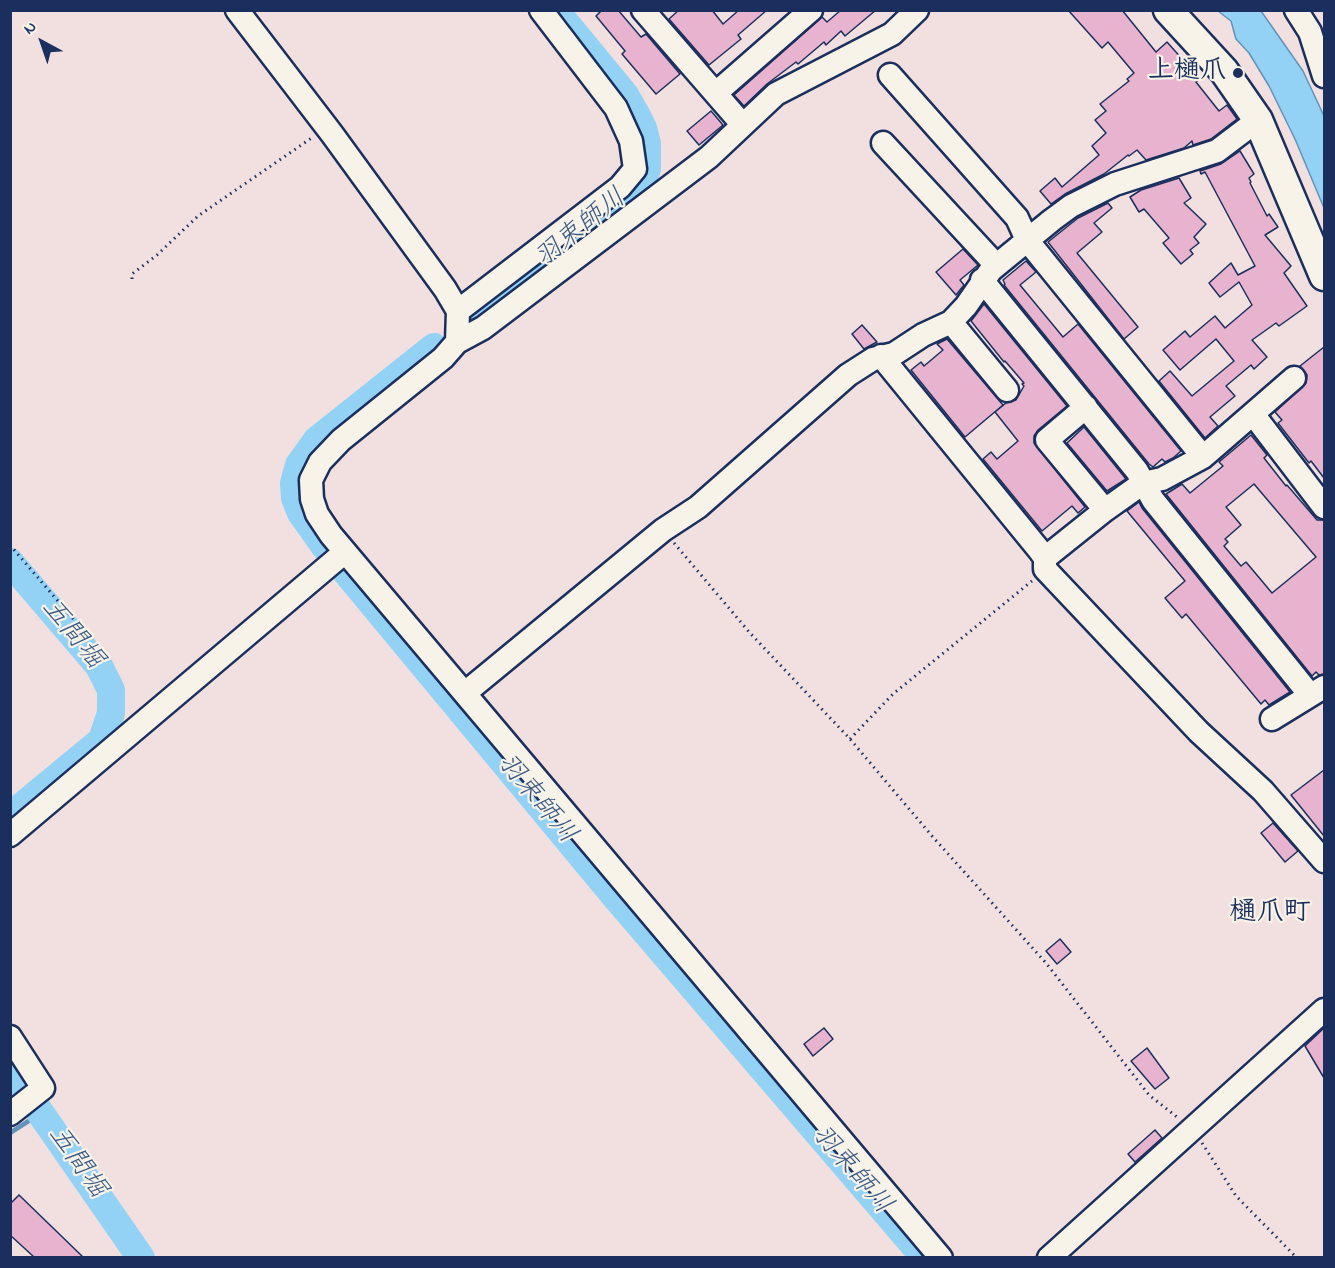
<!DOCTYPE html>
<meta charset="utf-8">
<style>
body{margin:0}
#map{position:relative;width:1335px;height:1268px;overflow:hidden;background:#f2e0e0;font-family:"Indie Flower",sans-serif}
canvas{display:block}
.frame{position:absolute;inset:0;border:12px solid #1b2f5e;pointer-events:none}
.north{position:absolute;left:12px;top:12px;width:60px;height:60px;-webkit-text-stroke:4px #f7f3e8;paint-order:stroke;rotate:320deg;font-size:16px;font-weight:700;line-height:24px;text-align:center;color:#1b2f5e}
.north::after{content:'';display:block;margin:auto;width:21px;height:27px;background:#1b2f5e;clip-path:polygon(50% 0,100% 100%,50% 72%,0 100%)}
</style>
<div id="map">
<canvas width="1335" height="1268"></canvas>
<div class="frame"></div>
<div class="north">N</div>
</div>
<script>
const g = document.querySelector('canvas').getContext('2d');
g.lineJoin = 'round';
function fill(path, color) {
  g.fillStyle = color;
  g.fill(path, 'evenodd');
}
function shape(rows) {
  const path = new Path2D();
  for (const r of rows) {
    path.moveTo(r[0], r[1]);
    for (let i = 2; i < r.length; i += 2) path.lineTo(r[i], r[i + 1]);
  }
  return path;
}
function stroke(path, color, width, dash) {
  g.strokeStyle = color;
  g.lineWidth = width;
  g.lineCap = dash ? 'butt' : 'round';
  g.setLineDash(dash || []);
  g.stroke(path);
}
function drawText(font, color, halo, rows, align = 'center') {
  g.font = font + ' "Indie Flower","Klee One",sans-serif';
  g.lineWidth = 4.5;
  g.setLineDash([]);
  g.textBaseline = 'middle';
  g.strokeStyle = halo;
  g.fillStyle = color;
  for (const [text, x, y, turn = 0] of rows) {
    g.save();
    g.translate(x, y);
    g.rotate((+turn || 0) * Math.PI / 180);
    g.textAlign = isNaN(turn) ? turn : align;
    if (halo) g.strokeText(text, 0, 0);
    g.fillText(text, 0, 0);
    g.restore();
  }
}
const water = shape([
 [1218,11,1261,11,1303,71,1324,116,1324,208,1295,139,1269,86,1249,53,1236,39,1231,21,1218,11]
]);
const stream = shape([
 [10,1133,41,1113]
]);
const river = shape([
 [477,314,631,193,643,179,647,169,647,143,643,128,637,116,625,95,555,10],
 [434,347,317,440,299,465,294,483,295,498,301,513,323,544,614,895,925,1258],
 [10,562,99,666,111,690,111,713,102,740,10,816],
 [10,1069,141,1258]
]);
const building = shape([
 [602,10,618,10,641,37,646,34,680,74,656,94,622,54,625,51,596,16,602,10],
 [679,10,712,10,723,24,739,10,767,10,738,35,741,39,709,65,669,19,679,10],
 [841,10,876,10,845,36,841,31,826,45,824,42,798,64,796,62,767,84,744,106,734,95,822,17,827,22,841,10],
 [1068,10,1122,10,1156,52,1167,42,1200,79,1196,82,1219,111,1227,105,1237,119,1211,139,1193,145,1192,141,1184,148,1146,160,1137,150,1129,156,1128,155,1104,174,1065,194,1051,204,1040,191,1055,178,1062,187,1099,155,1092,146,1106,133,1095,120,1106,111,1100,104,1129,81,1127,79,1134,73,1108,42,1102,48,1068,10],
 [711,111,723,125,699,145,687,131,711,111],
 [1240,151,1254,174,1249,178,1251,182,1250,183,1267,216,1269,214,1278,227,1265,235,1291,266,1284,273,1307,306,1279,326,1276,323,1252,340,1267,357,1254,369,1251,365,1226,386,1235,396,1210,417,1218,426,1205,438,1159,381,1170,371,1192,396,1234,361,1216,339,1180,370,1163,350,1185,331,1190,337,1215,316,1225,328,1252,305,1239,282,1220,297,1209,283,1231,263,1238,275,1255,266,1205,172,1201,174,1200,171,1221,164,1240,151],
 [1179,178,1191,198,1184,203,1206,224,1194,237,1199,243,1190,250,1193,254,1181,264,1163,243,1169,238,1144,209,1139,212,1130,197,1141,190,1179,178],
 [1108,203,1112,208,1094,223,1102,232,1077,253,1138,327,1124,339,1048,242,1078,218,1108,203],
 [963,249,978,265,960,280,964,285,956,295,936,272,963,249],
 [1026,261,1036,272,1020,285,1063,337,1078,324,1181,451,1173,458,1165,462,1162,459,1153,467,1149,464,1004,285,1005,284,1003,280,1026,261],
 [984,304,1067,406,1038,430,1034,436,1034,443,1085,507,1078,513,1072,506,1042,531,983,459,991,452,997,459,1018,441,995,412,1006,403,1016,400,1024,386,1022,384,1024,383,1005,361,1004,362,971,321,984,304],
 [862,325,877,342,864,349,852,334,862,325],
 [947,339,1003,405,965,437,911,370,921,362,924,366,943,350,937,344,947,339],
 [1324,347,1324,478,1311,461,1309,463,1278,423,1282,420,1275,412,1306,383,1307,375,1300,366,1324,347],
 [1084,427,1126,479,1107,491,1067,443,1084,427],
 [1251,435,1267,455,1264,458,1286,486,1287,485,1317,520,1324,520,1324,674,1319,675,1316,672,1312,676,1166,494,1182,484,1190,493,1223,466,1219,462,1251,435],
 [1254,484,1316,557,1272,593,1246,562,1241,566,1224,546,1228,542,1225,539,1241,525,1226,507,1254,484],
 [1139,502,1142,508,1290,692,1269,705,1265,700,1261,704,1186,614,1182,618,1165,598,1185,581,1127,511,1139,502],
 [1324,770,1324,836,1291,795,1324,770],
 [1273,823,1298,851,1285,862,1261,833,1273,823],
 [1060,939,1071,952,1057,964,1046,951,1060,939],
 [824,1028,833,1039,813,1056,804,1044,824,1028],
 [1324,1028,1324,1078,1305,1046,1324,1028],
 [1147,1048,1169,1078,1155,1089,1131,1061,1147,1048],
 [1155,1130,1162,1138,1135,1162,1128,1154,1155,1130],
 [19,1195,83,1257,34,1257,10,1235,10,1204,19,1195]
]);
const path = shape([
 [132,279,132,274,157,255,198,216,313,137],
 [674,543,750,633,850,739,932,836,1046,963,1149,1095,1177,1117],
 [10,545,81,628],
 [850,739,893,694,1032,581],
 [1202,1143,1236,1196,1297,1258]
]);
const minor = shape([
 [237,10,332,134,445,289,458,311,457,342,443,358,341,440,320,462,311,480,312,499,317,514,331,535,941,1258],
 [643,10,742,124],
 [1296,10,1310,32,1324,76],
 [890,75,1017,218,1027,240,1203,457],
 [716,93,811,10],
 [883,143,996,265],
 [982,280,1137,471,1153,500,1310,695],
 [458,311,620,187,635,169,631,141,616,108,541,10],
 [951,322,1007,390],
 [457,342,483,328,709,157,776,94,892,34,917,10],
 [881,356,1040,551,1045,558,1045,569,1199,732,1263,791,1324,861],
 [1086,407,1047,440,1105,510],
 [1253,414,1324,507],
 [1045,558,1105,510,1143,483,1162,479,1203,457,1294,378],
 [465,693,663,530,698,507,848,375,873,359,894,354,923,335,951,322,966,306,991,270,1052,220,1071,206,1115,184,1217,151,1258,120],
 [1272,719,1324,687],
 [10,835,345,552],
 [10,1037,43,1088,10,1114],
 [1049,1258,1324,1010]
]);
const major = shape([
 [1168,10,1224,71,1258,120,1324,276]
]);
const markers = [
 [1238,73,6,"#1b2f5e"]
];
const poiNames = [
 ["上樋爪",1226,73]
];
const waterNames = [
 ["羽束師川",582,230,-39],
 ["五間堀",71,635,51],
 ["羽束師川",535,800,50],
 ["五間堀",76,1163,55],
 ["羽束師川",850,1171,49]
];
const neighbourhoodNames = [
 ["樋爪町",1270,915]
];
fill(water, '#93d2f4');
stroke(water, '#6391b8', 1.5);
stroke(stream, '#6391b8', 4.5);
stroke(river, '#93d2f4', 28);
fill(building, '#e7b3cf');
stroke(building, '#1b2f5e', 1.5);
stroke(minor, '#1b2f5e', 27);
stroke(major, '#1b2f5e', 33);
stroke(path, '#1b2f5e', 3, [1.5, 4.5]);
stroke(minor, '#f7f3e8', 22);
stroke(major, '#f7f3e8', 28);
for (const [x, y, r, color] of markers) {
  const dot = new Path2D();
  dot.arc(x, y, r, 0, 2 * Math.PI);
  g.fillStyle = color;
  g.fill(dot);
  stroke(dot, '#f7f3e8', 2);
}
drawText('bold 26px', '#1b2f5e', '#f7f3e8', poiNames, 'right');
drawText('italic 27px', '#395884', '#f7f3e8', waterNames);
drawText('bold 27px', '#1b2f5e', '#f7f3e8', neighbourhoodNames);
</script>
